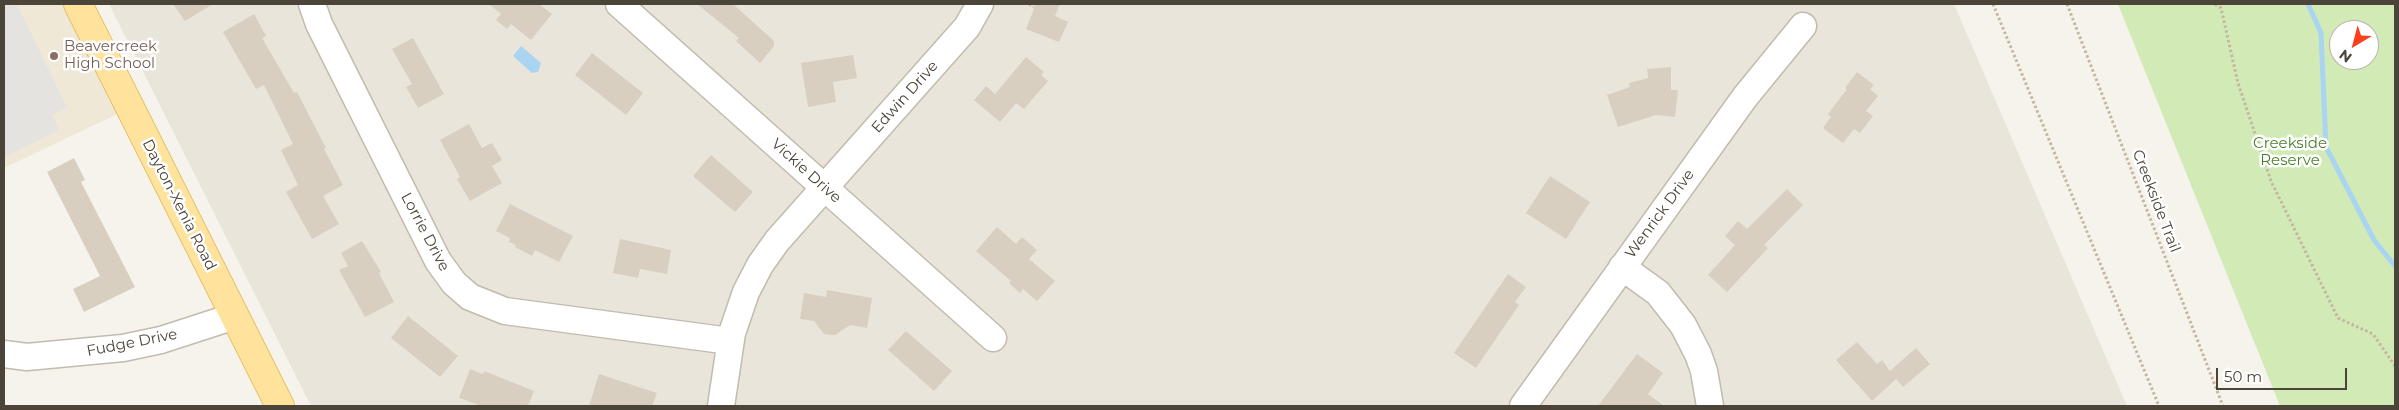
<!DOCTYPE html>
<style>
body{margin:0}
#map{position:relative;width:2399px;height:410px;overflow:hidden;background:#f6f3ec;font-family:Montserrat,sans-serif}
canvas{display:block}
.frame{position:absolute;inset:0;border:5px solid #4b4439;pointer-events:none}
.north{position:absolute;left:2329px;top:20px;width:50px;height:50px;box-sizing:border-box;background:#fff;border:1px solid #b7b4b0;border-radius:50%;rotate:217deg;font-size:14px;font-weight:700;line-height:20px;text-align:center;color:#4b4439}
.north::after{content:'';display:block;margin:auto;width:18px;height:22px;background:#fc3f1d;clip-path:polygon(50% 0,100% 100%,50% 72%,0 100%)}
.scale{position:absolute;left:2216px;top:368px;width:131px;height:22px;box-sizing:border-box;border:2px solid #4b4439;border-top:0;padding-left:6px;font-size:15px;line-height:18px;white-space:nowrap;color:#4b4439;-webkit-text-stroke:4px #fff;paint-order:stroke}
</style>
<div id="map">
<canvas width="2399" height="410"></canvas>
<div class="frame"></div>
<div class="north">N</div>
<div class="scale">50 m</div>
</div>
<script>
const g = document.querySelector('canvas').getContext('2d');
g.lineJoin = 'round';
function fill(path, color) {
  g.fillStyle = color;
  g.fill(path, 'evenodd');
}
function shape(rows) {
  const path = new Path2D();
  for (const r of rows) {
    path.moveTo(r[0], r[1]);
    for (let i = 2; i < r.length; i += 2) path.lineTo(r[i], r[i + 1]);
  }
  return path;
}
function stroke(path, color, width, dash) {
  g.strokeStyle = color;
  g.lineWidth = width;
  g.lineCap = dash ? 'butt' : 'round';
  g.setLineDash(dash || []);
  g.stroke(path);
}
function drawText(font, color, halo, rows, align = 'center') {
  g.font = font + ' Montserrat,sans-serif';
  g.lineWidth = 5;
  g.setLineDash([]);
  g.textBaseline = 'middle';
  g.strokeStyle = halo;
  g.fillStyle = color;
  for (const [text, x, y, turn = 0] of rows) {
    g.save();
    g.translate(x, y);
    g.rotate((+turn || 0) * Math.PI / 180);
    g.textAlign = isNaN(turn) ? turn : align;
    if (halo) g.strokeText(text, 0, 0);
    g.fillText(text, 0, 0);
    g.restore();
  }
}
const residential = shape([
 [109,4,1954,4,2127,406,311,406]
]);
const education = shape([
 [4,4,78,4,130,108,4,168]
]);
const green = shape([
 [2118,4,2395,4,2395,406,2280,406],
 [2339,30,2369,30,2369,60,2339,60]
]);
const parking = shape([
 [4,4,17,4,67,108,52,115,59,130,4,157]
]);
const water = shape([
 [521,46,541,63,538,72,532,73,513,56]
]);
const stream = shape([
 [2308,4,2321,33,2326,147,2374,240,2395,266]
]);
const building = shape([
 [173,4,213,4,185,21],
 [489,4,539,4,552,14,531,40,511,24,507,29,496,20,501,14],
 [697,4,733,4,774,41,774,46,760,63,736,41,739,38],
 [1036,4,1060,4,1055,16,1068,22,1059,42,1026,29],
 [254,14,266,36,262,38,294,93,297,92,326,148,324,149,343,185,323,196,339,224,312,239,286,192,298,185,281,150,293,144,264,85,256,89,223,32],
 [413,38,444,94,418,108,406,87,412,84,392,49],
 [592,53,643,93,626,115,575,75],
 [853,55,857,78,833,82,836,102,808,107,801,63],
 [1026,57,1044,72,1041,75,1048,81,1024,109,1016,103,1000,122,974,100,986,86,995,94],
 [1671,67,1671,90,1678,90,1675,117,1656,115,1618,127,1607,95,1630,87,1629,83,1648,78,1647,69],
 [1857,72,1874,85,1870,89,1878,96,1866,111,1873,116,1860,133,1854,129,1843,143,1823,128,1831,117,1828,114,1847,89,1845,88],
 [469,124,482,148,492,143,502,160,492,166,502,183,470,201,457,179,460,177,440,140],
 [711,155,753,192,735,212,693,176],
 [74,158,85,180,81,182,135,287,84,312,73,289,100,276,47,172],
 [1550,176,1590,202,1566,239,1526,213],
 [1787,189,1803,205,1764,245,1768,248,1727,292,1708,275,1735,245,1725,236,1738,221,1747,229],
 [510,204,573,236,559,262,535,250,532,256,515,247,516,245,509,242,510,238,496,231],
 [997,227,1016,244,1022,237,1037,250,1029,259,1055,281,1037,301,1023,289,1020,293,1009,283,1011,281,976,251],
 [620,239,671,250,667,274,640,269,638,278,613,273],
 [362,241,381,272,379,273,394,302,365,317,339,270,348,266,341,253],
 [1508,274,1526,287,1515,302,1519,305,1476,368,1454,353],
 [827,290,872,298,867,328,850,325,835,335,824,334,814,321,800,319,804,293,826,297],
 [408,316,458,356,440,377,391,338],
 [906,331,952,371,934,391,888,350],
 [1857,342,1877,364,1882,360,1890,371,1916,348,1930,364,1903,387,1896,379,1872,401,1836,360],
 [1637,354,1663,373,1648,394,1664,406,1598,406],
 [470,369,483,374,484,371,534,391,528,406,482,406,459,398],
 [599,374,657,393,652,406,589,406]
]);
const path = shape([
 [1029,4,1034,7],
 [1993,4,2159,406],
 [2067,4,2223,406],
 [2215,4,2221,8,2238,83,2271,181,2338,318,2373,334,2395,366]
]);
const minor = shape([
 [312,4,319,24,438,261,454,283,470,297,505,311,730,341],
 [619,4,993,338],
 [1622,267,1658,293,1683,325,1698,354,1704,371,1710,406],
 [4,354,27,357,123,348,161,340,235,316],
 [721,406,732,333,746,292,760,265,777,241,967,27,980,4],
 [1523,406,1745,97,1803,26]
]);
const major = shape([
 [78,4,280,406]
]);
const markers = [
 [54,56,5,"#8d6e63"]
];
const educationNames = [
 ["Beavercreek",64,47],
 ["High School",64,64]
];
const streetNames = [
 ["Edwin Drive",905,97,-48],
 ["Vickie Drive",806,171,42],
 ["Creekside Trail",2156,201,69],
 ["Dayton-Xenia Road",179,205,63],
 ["Wenrick Drive",1660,214,-54],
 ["Lorrie Drive",425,232,62],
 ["Fudge Drive",132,343,-11]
];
const parkNames = [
 ["Creekside",2290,144],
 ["Reserve",2290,161]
];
fill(residential, '#eae5da');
fill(education, '#efe8d6');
fill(green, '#d2eab5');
fill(parking, '#e5e3e0');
fill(water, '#a9d4f2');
stroke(stream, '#a9d4f2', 5);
fill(building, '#d8cfc1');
stroke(minor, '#c2bbae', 29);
stroke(major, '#e6c16a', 30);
stroke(path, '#c4b79f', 3, [2.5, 2.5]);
stroke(minor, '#fff', 26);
stroke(major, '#ffe39c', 28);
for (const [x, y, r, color] of markers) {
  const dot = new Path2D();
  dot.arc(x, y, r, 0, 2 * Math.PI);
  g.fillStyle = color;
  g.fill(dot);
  stroke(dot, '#fff', 2);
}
drawText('15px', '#785e54', '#fff', educationNames, 'left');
drawText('15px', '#4b4439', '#fff', streetNames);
drawText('15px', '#4a7f2a', '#fff', parkNames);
</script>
